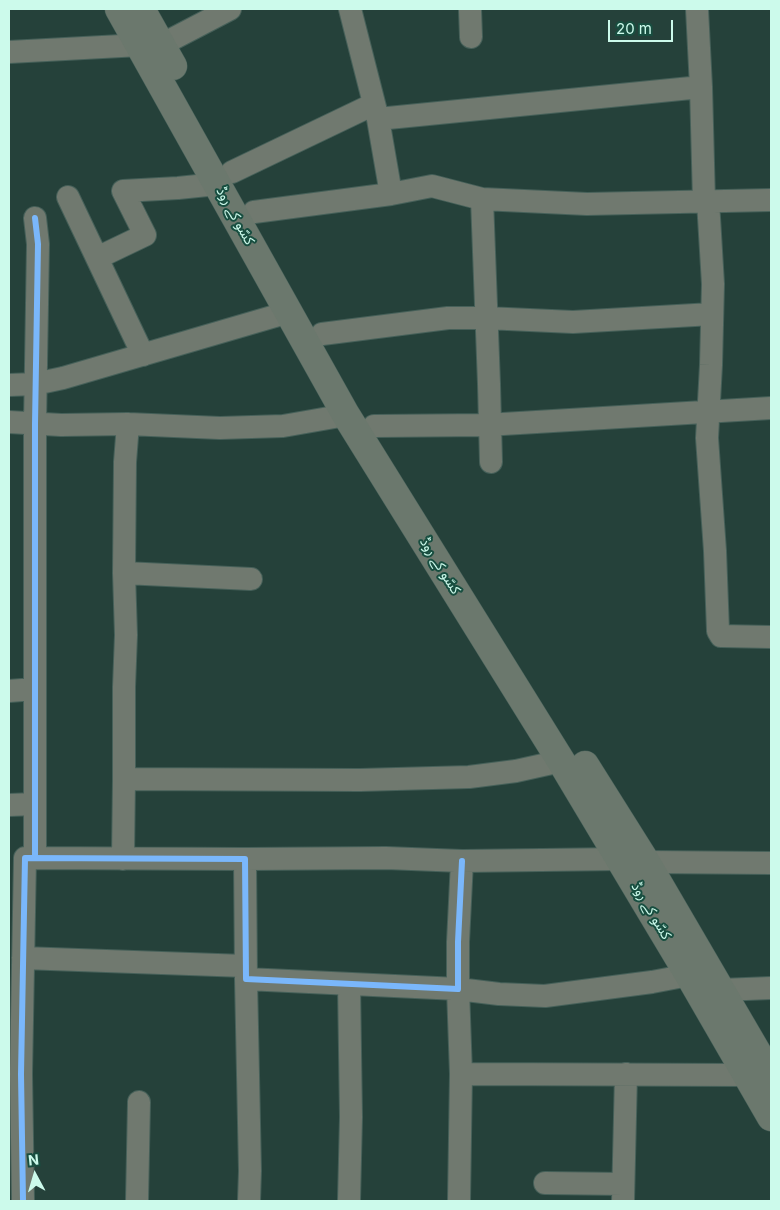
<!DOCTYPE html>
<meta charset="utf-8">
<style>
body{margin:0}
#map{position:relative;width:780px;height:1210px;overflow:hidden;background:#25413a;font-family:Inter,sans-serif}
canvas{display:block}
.frame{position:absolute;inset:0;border:10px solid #ccfaeb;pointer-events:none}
.north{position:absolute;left:10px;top:1150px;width:50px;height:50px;-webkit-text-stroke:4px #184e40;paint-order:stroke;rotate:354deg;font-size:14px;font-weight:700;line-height:20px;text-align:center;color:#ccfaeb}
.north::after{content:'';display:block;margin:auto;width:18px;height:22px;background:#ccfaeb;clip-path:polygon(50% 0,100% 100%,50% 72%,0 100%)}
.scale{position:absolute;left:608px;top:20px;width:65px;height:22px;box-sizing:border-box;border:2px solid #ccfaeb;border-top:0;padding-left:6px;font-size:15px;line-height:18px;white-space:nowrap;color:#ccfaeb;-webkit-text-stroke:4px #184e40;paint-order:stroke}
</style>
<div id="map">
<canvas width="780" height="1210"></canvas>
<div class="frame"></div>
<div class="north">N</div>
<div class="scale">20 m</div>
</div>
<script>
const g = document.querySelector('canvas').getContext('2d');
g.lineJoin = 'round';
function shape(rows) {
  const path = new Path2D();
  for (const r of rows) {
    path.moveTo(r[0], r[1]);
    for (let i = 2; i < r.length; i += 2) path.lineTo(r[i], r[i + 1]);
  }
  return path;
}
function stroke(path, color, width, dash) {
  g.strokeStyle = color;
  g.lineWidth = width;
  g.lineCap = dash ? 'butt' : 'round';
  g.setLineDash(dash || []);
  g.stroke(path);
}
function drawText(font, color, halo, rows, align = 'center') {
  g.font = font + ' Inter,"Noto Sans Arabic",sans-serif';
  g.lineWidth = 4;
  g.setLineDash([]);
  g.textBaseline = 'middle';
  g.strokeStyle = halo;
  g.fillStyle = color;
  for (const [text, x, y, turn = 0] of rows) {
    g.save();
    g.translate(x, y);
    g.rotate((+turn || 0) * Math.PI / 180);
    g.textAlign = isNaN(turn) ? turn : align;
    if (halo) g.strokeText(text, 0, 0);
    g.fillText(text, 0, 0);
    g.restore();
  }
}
const minor = shape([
 [350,9,378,119,391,194],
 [470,9,471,37],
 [697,9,701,87,704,201],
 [161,45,230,9],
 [9,52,140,45],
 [378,119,701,87],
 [232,172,374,104],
 [68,197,143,355],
 [482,199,489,384,491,462],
 [708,201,713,284,711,365,707,438,715,551,718,631,721,636,771,637],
 [254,212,391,194,432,186,482,199,587,204,771,200],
 [35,218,38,244,35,424,35,858],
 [97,258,145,235,123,191,178,188,217,184],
 [322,334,448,318,486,318,573,322,712,314],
 [9,385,35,384,63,378,289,312],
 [9,422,61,425,128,424,220,428,283,426,346,415],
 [374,426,486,425,771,408],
 [124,573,251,579],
 [9,691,35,689],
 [124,779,124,687,126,635,124,573,125,462,128,424],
 [9,805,35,804],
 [123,859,124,779,360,780,469,777,516,771,561,761],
 [245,859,386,858,462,861,620,859],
 [646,862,771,863],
 [23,958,245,966],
 [246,979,250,1171,249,1201],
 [349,984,351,1117,349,1201],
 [721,990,771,988],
 [461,1074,747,1075],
 [545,1183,623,1184],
 [23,1201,21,1074,25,858,245,859,246,979,458,989,458,942,462,861],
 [137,1201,139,1102],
 [459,1201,461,1074,458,989,499,994,545,996,652,982,689,975],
 [623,1201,626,1074]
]);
const major = shape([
 [119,9,346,415,561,761,689,975,771,1117],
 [141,9,173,66],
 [585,765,646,862,771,1076]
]);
const cycleway = shape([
 [35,218,38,244,35,424,35,858],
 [23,1201,21,1074,25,858,245,859,246,979,458,989,458,942,462,861]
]);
const streetNames = [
 ["کسّو کے روڈ",235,216,61],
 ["کسّو کے روڈ",440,566,58],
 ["کسّو کے روڈ",651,911,59]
];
stroke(minor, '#466059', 24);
stroke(major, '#466059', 29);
stroke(minor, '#70796f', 22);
stroke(major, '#6b786d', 28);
stroke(cycleway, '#7ab7fb', 6);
drawText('14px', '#ccfaeb', '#184e40', streetNames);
</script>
